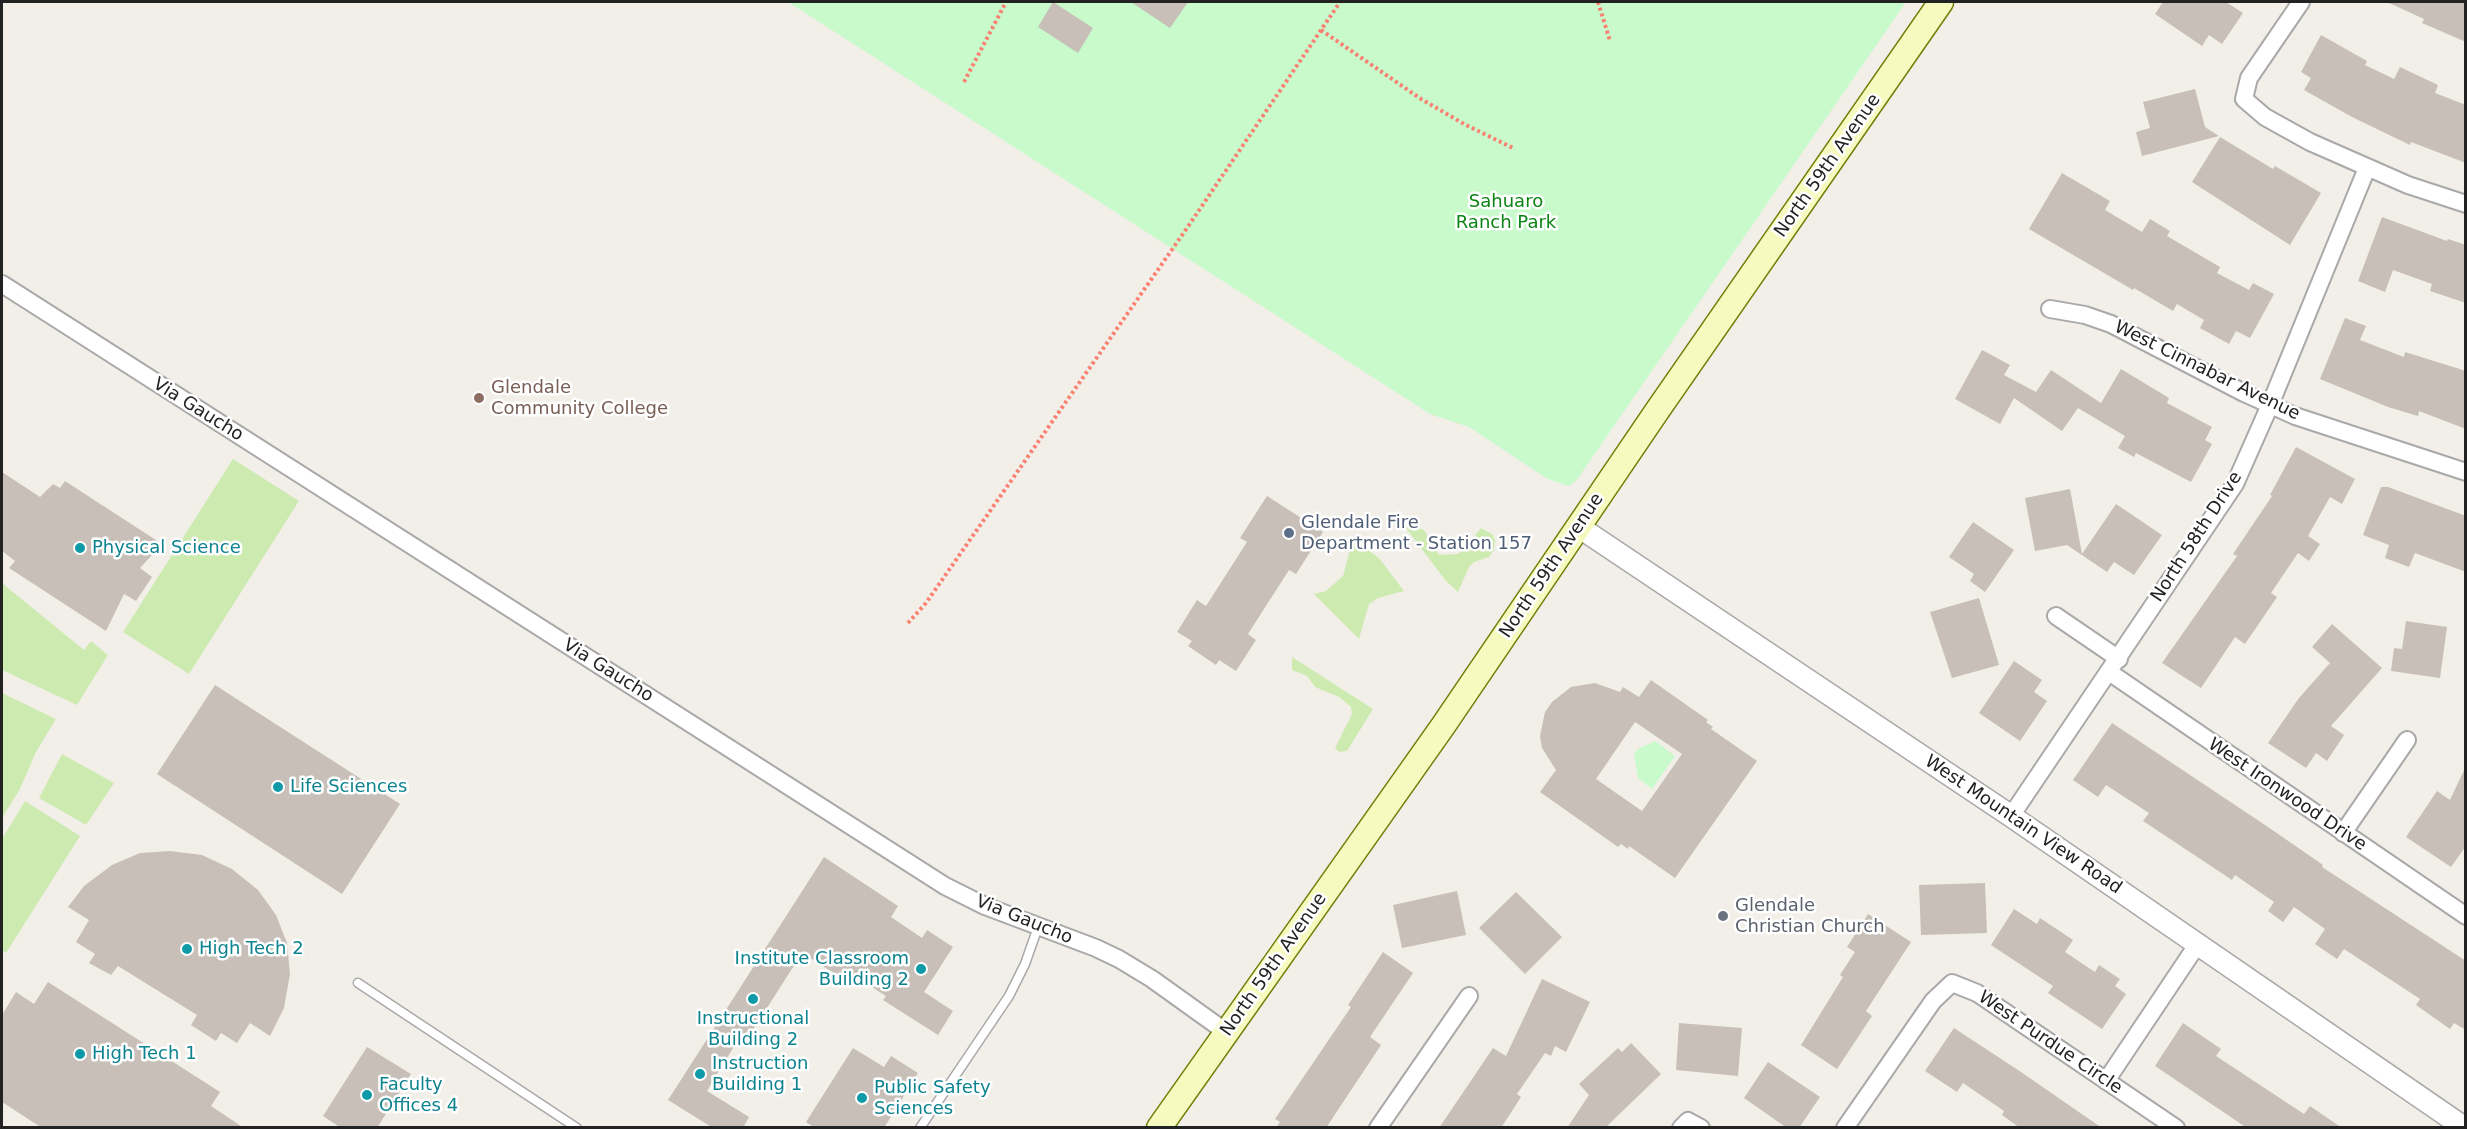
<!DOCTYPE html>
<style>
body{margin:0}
#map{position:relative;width:2467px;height:1129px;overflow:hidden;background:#f2efe9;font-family:"DejaVu Sans",sans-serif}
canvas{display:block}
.frame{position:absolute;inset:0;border:3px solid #222;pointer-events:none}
</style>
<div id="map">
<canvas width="2467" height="1129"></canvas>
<div class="frame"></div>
</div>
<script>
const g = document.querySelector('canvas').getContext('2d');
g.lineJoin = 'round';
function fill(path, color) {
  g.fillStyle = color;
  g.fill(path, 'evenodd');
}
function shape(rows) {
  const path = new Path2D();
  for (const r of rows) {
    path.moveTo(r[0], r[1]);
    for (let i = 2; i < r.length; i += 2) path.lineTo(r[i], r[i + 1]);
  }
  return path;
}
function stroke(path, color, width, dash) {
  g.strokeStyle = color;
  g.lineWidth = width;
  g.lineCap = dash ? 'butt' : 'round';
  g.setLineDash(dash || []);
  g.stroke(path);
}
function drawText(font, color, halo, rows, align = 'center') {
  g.font = font + ' "DejaVu Sans",sans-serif';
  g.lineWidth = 5;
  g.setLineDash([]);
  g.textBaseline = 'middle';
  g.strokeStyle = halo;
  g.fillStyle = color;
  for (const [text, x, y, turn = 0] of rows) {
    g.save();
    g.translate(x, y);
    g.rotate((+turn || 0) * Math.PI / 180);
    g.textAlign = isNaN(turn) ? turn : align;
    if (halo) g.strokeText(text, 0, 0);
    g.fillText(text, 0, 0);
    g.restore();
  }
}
const grass = shape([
 [233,459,299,501,189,674,123,632],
 [1413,525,1424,530,1439,555,1458,554,1467,546,1481,528,1492,534,1495,540,1494,550,1489,557,1474,562,1469,567,1458,592,1446,581,1405,527],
 [1353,539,1379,558,1404,591,1378,598,1369,604,1359,639,1314,594,1326,591,1343,576],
 [2,583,84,650,91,641,108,655,77,705,2,670],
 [1292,657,1373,709,1347,751,1339,752,1335,748,1352,714,1351,707,1339,697,1315,687,1307,676,1292,670],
 [2,693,56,719,36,752,20,789,2,818],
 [62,754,114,783,86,825,39,798],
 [25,801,80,836,6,953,2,950,2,839]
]);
const park = shape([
 [788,2,1906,2,1576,481,1568,486,1546,478,1469,427,1430,414],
 [1655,741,1675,756,1652,789,1638,778,1634,754,1638,749]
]);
const building = shape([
 [1053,2,1093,28,1078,53,1038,27],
 [1131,2,1188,2,1170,28],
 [2163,2,2226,2,2243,13,2222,44,2209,35,2202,46,2155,14],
 [2387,2,2466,2,2466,42,2422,23,2424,19],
 [2321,35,2367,61,2365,65,2394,79,2400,67,2438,85,2435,93,2466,105,2466,163,2411,142,2410,145,2352,117,2304,90,2311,78,2301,72],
 [2195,89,2205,127,2219,136,2142,156,2136,132,2150,128,2143,102],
 [2220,137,2273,169,2275,166,2321,193,2290,245,2192,182],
 [2062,173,2110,201,2105,210,2142,232,2150,219,2170,231,2167,236,2220,267,2217,273,2249,290,2253,283,2274,294,2250,338,2236,331,2229,344,2200,328,2204,320,2177,304,2173,311,2134,288,2133,290,2029,229],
 [2382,217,2447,241,2448,239,2466,245,2466,303,2430,291,2432,284,2393,270,2385,292,2358,281],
 [2345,318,2366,326,2360,340,2404,357,2405,352,2466,371,2466,429,2419,411,2418,416,2388,407,2320,379],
 [1982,350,2010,365,2004,375,2036,392,2051,370,2101,403,2121,369,2169,398,2167,403,2212,427,2205,440,2212,444,2191,482,2136,453,2134,457,2118,448,2125,436,2078,408,2062,431,2014,398,2000,424,1955,399],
 [2296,447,2355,479,2342,504,2330,497,2308,536,2320,544,2309,561,2298,553,2271,593,2277,597,2245,644,2235,637,2201,688,2162,663,2237,556,2233,554,2272,496,2270,495],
 [2,472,40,497,53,484,60,488,65,481,162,544,140,568,152,577,136,601,124,594,106,631,9,568,15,561,2,551],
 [2381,487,2388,487,2466,516,2466,572,2415,553,2409,567,2385,558,2389,545,2363,535],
 [2070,489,2082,554,2116,504,2162,535,2134,575,2114,562,2107,572,2067,545,2035,551,2025,498],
 [1267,496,1323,532,1296,574,1289,570,1248,634,1256,640,1236,671,1219,660,1216,665,1188,646,1192,641,1177,632,1197,600,1206,606,1247,542,1240,538],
 [1973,522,2014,550,1985,592,1970,581,1974,574,1949,557],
 [1979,598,1999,665,1952,678,1930,612],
 [2406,621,2447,627,2440,678,2391,671,2394,648,2402,649],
 [2332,624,2382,668,2331,726,2344,735,2327,761,2316,753,2306,768,2268,743,2299,698,2330,663,2312,647],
 [2014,661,2042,680,2034,692,2047,701,2020,741,1979,713],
 [1651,680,1708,720,1706,722,1713,727,1711,729,1757,761,1675,878,1629,846,1628,849,1621,844,1618,847,1540,792,1556,770,1542,748,1540,736,1545,712,1552,702,1571,687,1595,683,1620,692,1623,687,1639,697],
 [1635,722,1682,754,1642,811,1596,779],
 [215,685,400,804,342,894,157,774],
 [2112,723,2268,827,2323,865,2322,867,2466,961,2466,1030,2454,1023,2450,1029,2416,1005,2420,999,2344,949,2337,959,2315,944,2325,929,2294,907,2283,922,2268,911,2274,902,2235,875,2232,880,2143,821,2149,813,2106,785,2098,797,2073,780],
 [2466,766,2466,846,2451,867,2406,837,2437,791,2450,800],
 [170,851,202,855,232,869,258,890,276,915,287,943,290,974,284,1008,270,1036,250,1023,237,1043,221,1033,216,1041,191,1025,197,1015,118,966,111,975,89,963,95,954,76,942,89,920,68,907,84,886,112,865,140,853],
 [824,857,898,906,891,917,922,938,927,930,953,947,924,992,953,1011,938,1035,883,1000,886,996,850,973,845,980,802,953,742,1047,736,1043,707,1091,749,1117,743,1128,713,1128,668,1100],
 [1985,883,1987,933,1921,935,1919,885],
 [1457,891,1466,935,1402,948,1393,905],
 [1516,892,1562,937,1525,974,1479,928],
 [2014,909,2037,924,2040,918,2073,940,2065,952,2095,972,2099,965,2120,979,2115,986,2126,994,2102,1029,2048,993,2053,986,1991,945],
 [1868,914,1911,942,1866,1011,1872,1016,1837,1069,1801,1045,1843,977,1840,975,1855,952,1847,947],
 [1383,952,1413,973,1370,1037,1381,1045,1326,1128,1276,1128,1280,1122,1275,1119,1351,1007,1348,1005],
 [1542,979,1590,1002,1566,1052,1555,1046,1551,1056,1545,1053,1517,1094,1521,1097,1501,1128,1439,1128,1493,1048,1506,1056],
 [48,982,220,1092,211,1106,244,1128,42,1128,2,1102,2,1015,16,992,34,1004],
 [1679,1023,1742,1028,1738,1076,1676,1070],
 [2183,1023,2221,1049,2216,1056,2304,1114,2310,1106,2342,1128,2247,1128,2155,1066],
 [1954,1028,2021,1072,2102,1128,2020,1128,2002,1115,2004,1111,1963,1083,1957,1092,1925,1071],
 [1631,1043,1661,1074,1605,1128,1567,1128,1589,1095,1579,1084,1618,1048,1622,1052],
 [367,1047,411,1074,377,1128,341,1128,323,1116],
 [853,1048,884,1067,891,1056,918,1073,884,1128,815,1128,806,1122],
 [1768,1062,1820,1097,1799,1128,1787,1128,1744,1098]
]);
const path = shape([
 [1598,2,1610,41],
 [1321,30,1421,99,1464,124,1515,149],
 [964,82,1006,2],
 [908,623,926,603,1187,228,1340,2]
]);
const service = shape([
 [358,983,577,1128],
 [920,1128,1009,996,1025,964,1038,927]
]);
const minor = shape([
 [2301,2,2249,78,2244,99,2265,117,2310,142,2408,185,2466,204],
 [2,284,945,886,985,906,1096,948,1119,959,1152,979,1226,1032],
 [2050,309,2085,315,2111,324,2244,393,2295,416,2466,472],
 [2056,616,2119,659],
 [2109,672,2466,916],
 [2011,816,2235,484,2270,405,2367,168],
 [2343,833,2407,740],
 [2106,1081,2197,945],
 [1378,1128,1469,996],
 [1681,1128,1688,1121,1701,1128],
 [1845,1128,1933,1001,1952,983,1977,993,2176,1128]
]);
const tertiary = shape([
 [1579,527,2011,816,2465,1128]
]);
const secondary = shape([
 [1159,1128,1443,726,1657,411,1941,2]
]);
const markers = [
 [479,398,6,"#8d6e63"],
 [1289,533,6,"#5c6f8a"],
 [80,548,6,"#0f9aa8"],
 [278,787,6,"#0f9aa8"],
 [1723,916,6,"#6b7280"],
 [187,949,6,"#0f9aa8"],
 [921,969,6,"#0f9aa8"],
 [753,999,6,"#0f9aa8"],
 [80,1054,6,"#0f9aa8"],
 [700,1074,6,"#0f9aa8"],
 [367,1095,6,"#0f9aa8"],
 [862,1098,6,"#0f9aa8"]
];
const streetNames = [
 ["North 59th Avenue",1828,166,-55],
 ["West Cinnabar Avenue",2207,371,26],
 ["Via Gaucho",198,410,32],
 ["North 58th Drive",2197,537,-57],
 ["North 59th Avenue",1552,566,-56],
 ["Via Gaucho",608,671,32],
 ["West Ironwood Drive",2287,795,34],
 ["West Mountain View Road",2023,825,34],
 ["Via Gaucho",1024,920,22],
 ["North 59th Avenue",1274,965,-55],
 ["West Purdue Circle",2050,1043,34]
];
const parkNames = [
 ["Sahuaro",1506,202],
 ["Ranch Park",1506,223]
];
const educationNames = [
 ["Glendale",491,388],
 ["Community College",491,409]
];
const serviceNames = [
 ["Glendale Fire",1301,523],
 ["Department - Station 157",1301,544]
];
const cultureNames = [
 ["Physical Science",92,548],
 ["Life Sciences",290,787],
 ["High Tech 2",199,949],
 ["Institute Classroom",909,959,"right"],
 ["Building 2",909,980,"right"],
 ["Instructional",753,1019,"center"],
 ["Building 2",753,1040,"center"],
 ["High Tech 1",92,1054],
 ["Instruction",712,1064],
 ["Building 1",712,1085],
 ["Faculty",379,1085],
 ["Offices 4",379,1106],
 ["Public Safety",874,1088],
 ["Sciences",874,1109]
];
const worshipNames = [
 ["Glendale",1735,906],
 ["Christian Church",1735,927]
];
fill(grass, '#cdebb0');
fill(park, '#c8facc');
fill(building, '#c7bfb8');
stroke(service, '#a9a9a9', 11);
stroke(minor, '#a9a9a9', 20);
stroke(tertiary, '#a9a9a9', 24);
stroke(secondary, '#707d05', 27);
stroke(path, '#fa8072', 4, [3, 3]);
stroke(service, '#fff', 8);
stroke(minor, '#fff', 16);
stroke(tertiary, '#fff', 21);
stroke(secondary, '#f7fabf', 24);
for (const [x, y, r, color] of markers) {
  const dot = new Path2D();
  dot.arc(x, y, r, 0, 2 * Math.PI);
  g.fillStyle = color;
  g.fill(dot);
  stroke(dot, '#fff', 2);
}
drawText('18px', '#222', '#fff', streetNames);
drawText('18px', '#0c8416', '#fff', parkNames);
drawText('18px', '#785e54', '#fff', educationNames, 'left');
drawText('18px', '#4e5e75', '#fff', serviceNames, 'left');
drawText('18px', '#0d838f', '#fff', cultureNames, 'left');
drawText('18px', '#5b616d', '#fff', worshipNames, 'left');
</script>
